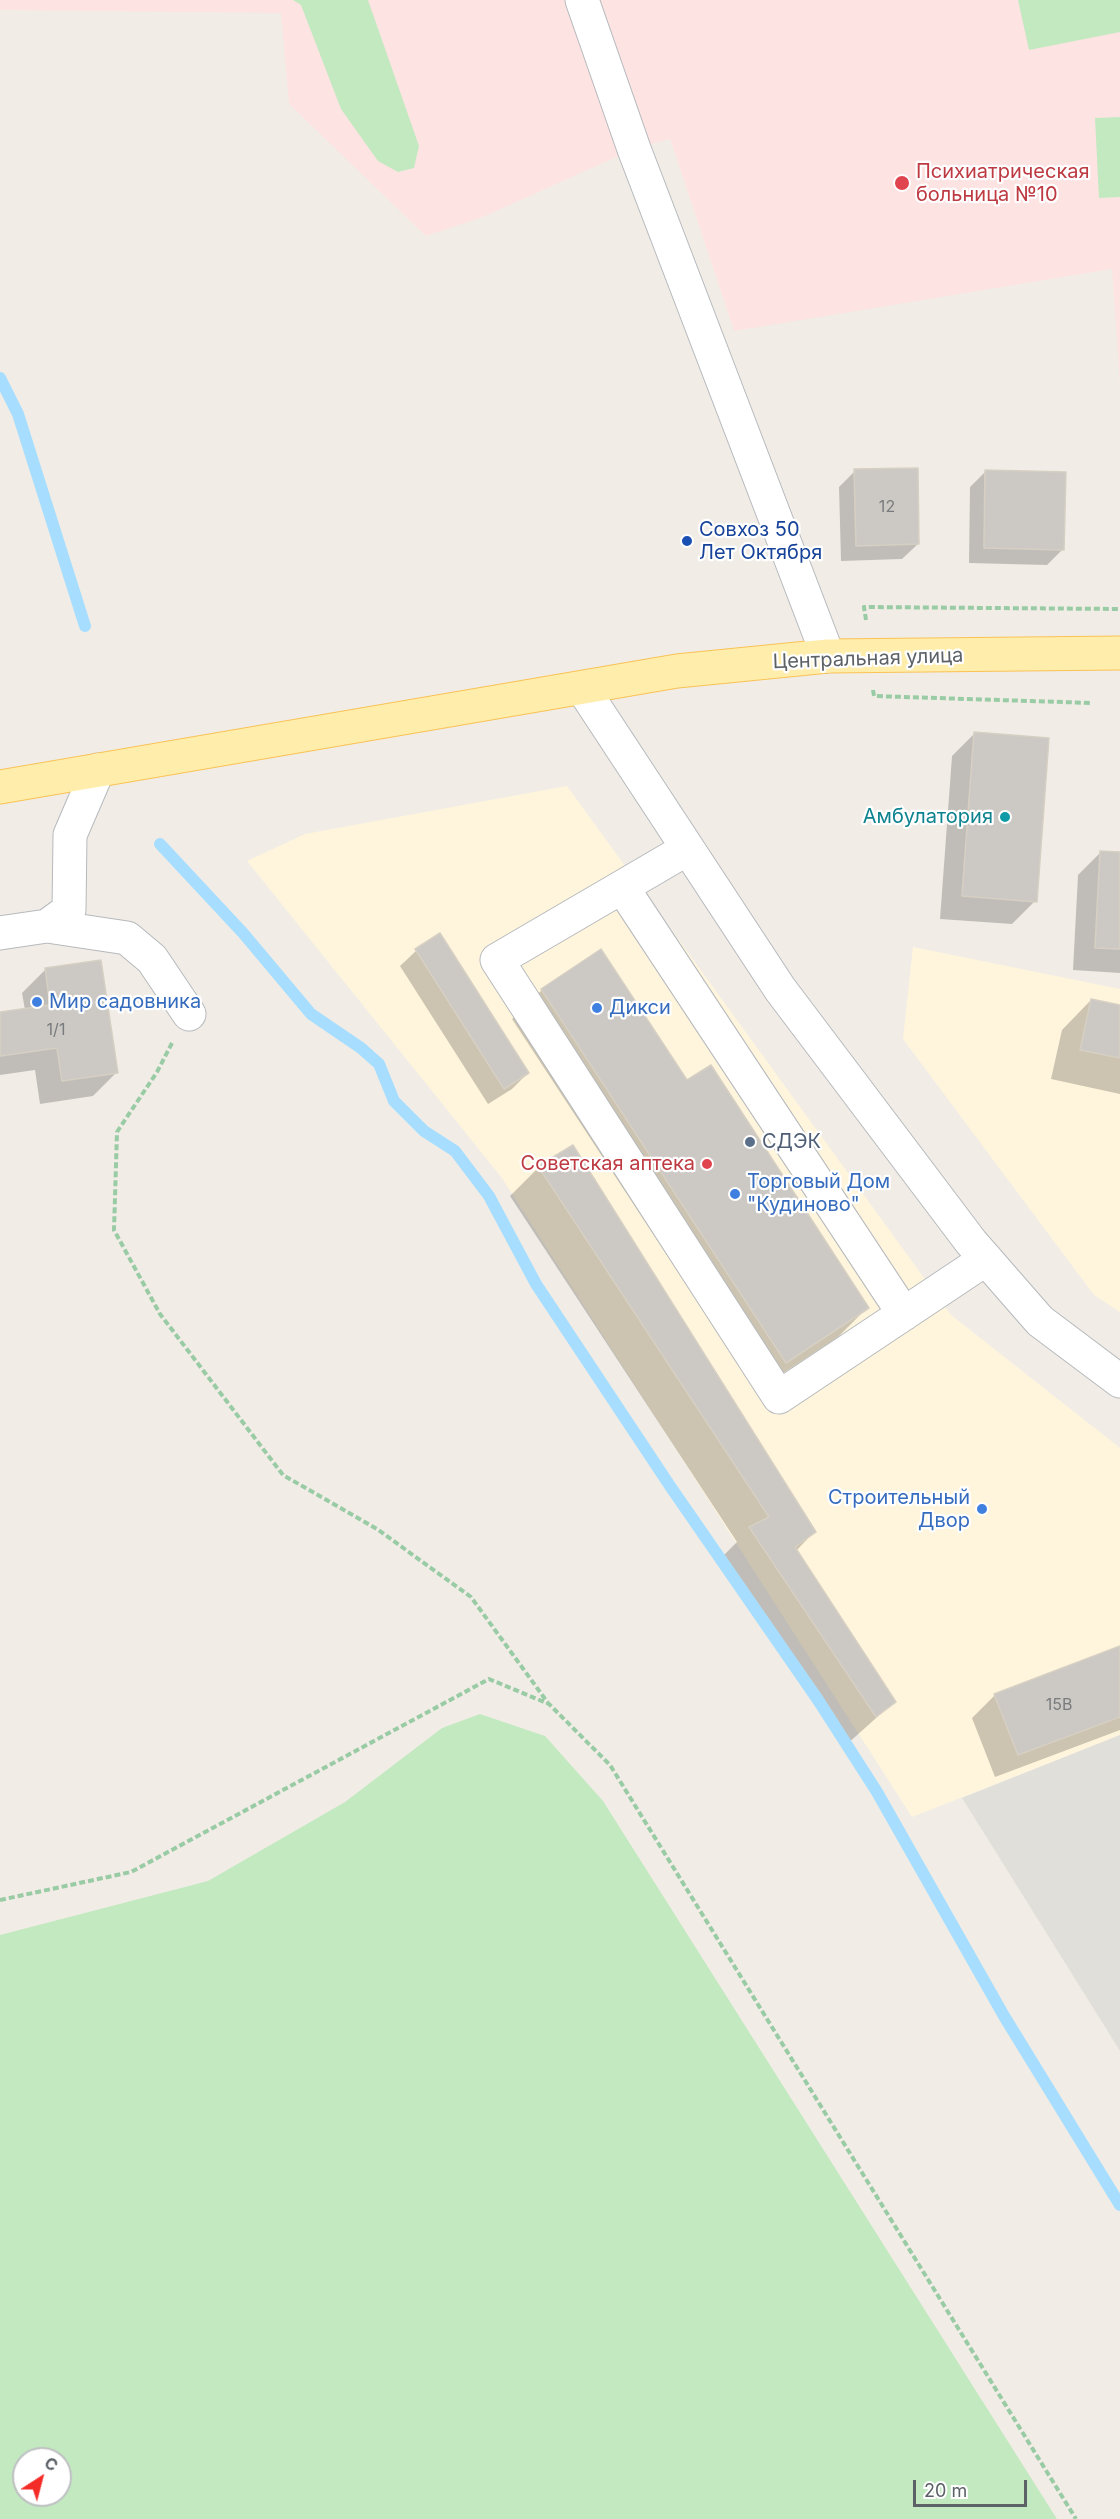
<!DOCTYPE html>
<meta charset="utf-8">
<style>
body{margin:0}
#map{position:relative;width:1120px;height:2519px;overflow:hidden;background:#f1ede6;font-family:Inter,sans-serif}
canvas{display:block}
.north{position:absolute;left:12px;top:2447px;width:60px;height:60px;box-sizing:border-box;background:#fff;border:2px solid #bec0c2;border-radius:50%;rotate:36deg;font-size:16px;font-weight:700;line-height:24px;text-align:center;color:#5d6267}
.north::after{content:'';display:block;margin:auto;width:21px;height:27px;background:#f42c28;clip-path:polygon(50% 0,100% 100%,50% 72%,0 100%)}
.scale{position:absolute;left:913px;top:2480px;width:114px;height:27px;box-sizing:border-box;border:3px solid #5d6267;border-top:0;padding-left:8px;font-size:18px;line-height:21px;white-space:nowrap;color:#5d6267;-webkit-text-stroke:4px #fff;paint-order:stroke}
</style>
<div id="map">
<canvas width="1120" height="2519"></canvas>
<div class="north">С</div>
<div class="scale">20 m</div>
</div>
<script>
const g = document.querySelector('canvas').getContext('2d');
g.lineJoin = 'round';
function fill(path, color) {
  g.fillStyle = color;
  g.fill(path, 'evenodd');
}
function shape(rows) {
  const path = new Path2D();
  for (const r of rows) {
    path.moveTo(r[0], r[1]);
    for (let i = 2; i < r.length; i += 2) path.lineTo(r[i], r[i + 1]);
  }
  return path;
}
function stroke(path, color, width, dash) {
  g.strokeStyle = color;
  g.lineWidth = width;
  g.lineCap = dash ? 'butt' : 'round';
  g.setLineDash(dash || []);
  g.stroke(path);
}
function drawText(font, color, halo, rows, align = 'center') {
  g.font = font + ' Inter,sans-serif';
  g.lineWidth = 4.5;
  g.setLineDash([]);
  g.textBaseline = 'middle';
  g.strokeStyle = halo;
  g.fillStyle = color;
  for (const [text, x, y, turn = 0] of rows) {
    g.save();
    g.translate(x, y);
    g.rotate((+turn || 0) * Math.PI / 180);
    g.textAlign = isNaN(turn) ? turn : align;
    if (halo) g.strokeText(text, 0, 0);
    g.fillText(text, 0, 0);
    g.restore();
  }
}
const commercial = shape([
 [567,786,951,1315,1120,1448,1120,1735,912,1817,502,1178,247,861,305,834],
 [913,947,1120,989,1120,1312,1094,1295,903,1039]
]);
const industrial = shape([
 [1120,1735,1120,2051,962,1798]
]);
const medical = shape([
 [0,0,1120,0,1120,384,1112,269,734,331,670,139,634,149,483,217,426,236,289,104,281,13,0,10]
]);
const green = shape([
 [293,0,368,0,419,146,414,168,398,172,378,161,341,109,301,5],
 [1018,0,1120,0,1120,32,1029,50],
 [1120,117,1120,197,1099,198,1095,118],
 [480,1714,545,1736,603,1801,1057,2519,0,2519,0,1935,208,1881,345,1802,442,1728],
 [24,2459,60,2459,60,2495,24,2495]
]);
const shadow = shape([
 [855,471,918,544,902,559,841,561,839,487],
 [985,472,1063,549,1047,565,969,563,970,487],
 [975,733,1035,901,1012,924,940,919,952,756],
 [1101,852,1120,853,1120,973,1073,970,1078,875],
 [440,936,528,1073,512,1089,488,1104,400,966,416,951],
 [45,970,116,1073,93,1096,40,1104,35,1070,0,1075,0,1013,25,1010,22,993],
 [542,990,687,1082,867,1308,838,1337,756,1391,512,1019],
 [1091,1000,1120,1006,1120,1094,1051,1079,1062,1030],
 [539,1167,814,1532,796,1551,894,1702,846,1745,721,1558,737,1542,510,1196],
 [1120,1647,1120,1730,995,1777,972,1718,995,1695]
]);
const stream = shape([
 [0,378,18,414,85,626],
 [160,844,243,933,311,1014,361,1048,379,1064,394,1101,424,1131,455,1151,489,1196,536,1284,670,1486,818,1700,877,1792,1004,2016,1120,2205]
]);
const building = shape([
 [918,468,919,544,856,546,854,469,918,468],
 [985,470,1066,472,1064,550,984,548,985,470],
 [974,732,1049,738,1037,902,962,896,974,732],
 [1100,851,1120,852,1120,949,1095,948,1100,851],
 [440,933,529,1073,504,1089,415,949,440,933],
 [601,949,687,1080,711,1065,869,1308,786,1363,541,989,601,949],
 [101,960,118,1073,62,1081,57,1048,0,1056,0,1012,50,1005,45,968,101,960],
 [1091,999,1120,1005,1120,1058,1080,1050,1091,999],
 [573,1145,816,1532,795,1547,896,1702,876,1717,749,1527,769,1517,538,1166,573,1145],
 [1120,1646,1120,1717,1018,1755,994,1694,1120,1646]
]);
const path = shape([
 [866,620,864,607,1120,609],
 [873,690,874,696,1092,703],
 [172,1043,157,1072,117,1132,114,1230,160,1314,283,1475,377,1529,471,1597,548,1703],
 [0,1900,131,1872,489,1679,549,1704,610,1765,1076,2519]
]);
const minor = shape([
 [582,0,634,149,828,656],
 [583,689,780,989,971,1242,1040,1321,1120,1381],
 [687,849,497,960,779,1397,986,1259],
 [622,887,904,1314],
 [47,926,127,938,152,959,189,1014],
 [0,933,47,926,69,910,70,835,98,770]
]);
const major = shape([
 [0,787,677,671,828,656,1120,653]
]);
const markers = [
 [902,183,8,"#e0444e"],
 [687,541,6,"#1a4fb4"],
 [1005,817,6,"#0f9aa8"],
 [37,1002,6,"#3f7fe0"],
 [597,1008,6,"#3f7fe0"],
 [750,1142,6,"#5c6f8a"],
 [707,1164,6,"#e0444e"],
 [735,1194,6,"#3f7fe0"],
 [982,1509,6,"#3f7fe0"]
];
const numberNames = [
 ["12",887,507],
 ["1/1",56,1030],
 ["15В",1059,1705]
];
const healthNames = [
 ["Психиатрическая",916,172],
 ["больница №10",916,195],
 ["Советская аптека",695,1164,"right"]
];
const transitNames = [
 ["Совхоз 50",699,530],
 ["Лет Октября",699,553]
];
const streetNames = [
 ["Центральная улица",868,659,-2]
];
const cultureNames = [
 ["Амбулатория",993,817]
];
const shopNames = [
 ["Мир садовника",49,1002],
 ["Дикси",609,1008],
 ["Торговый Дом",747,1182],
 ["\"Кудиново\"",747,1205],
 ["Строительный",970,1498,"right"],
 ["Двор",970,1521,"right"]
];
const serviceNames = [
 ["СДЭК",762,1142]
];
fill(commercial, '#fff5dc');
fill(industrial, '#e1dfda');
fill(medical, '#fde3e2');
fill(green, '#c3e9c1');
fill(shadow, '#0003');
stroke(stream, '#a7deff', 12);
fill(building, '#ccc8c3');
stroke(building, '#d6cfc3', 1.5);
stroke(minor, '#b6b9bd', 35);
stroke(major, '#fac255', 35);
stroke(path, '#99cba5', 4, [6, 3]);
stroke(minor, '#fff', 33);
stroke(major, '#ffedac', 33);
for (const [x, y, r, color] of markers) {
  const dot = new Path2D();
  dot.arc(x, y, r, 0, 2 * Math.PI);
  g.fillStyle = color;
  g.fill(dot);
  stroke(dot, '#fff', 2);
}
drawText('16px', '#797c7e', null, numberNames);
drawText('20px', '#be3a42', '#fff', healthNames, 'left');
drawText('20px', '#164399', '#fff', transitNames, 'left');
drawText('20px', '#5d6267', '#fff', streetNames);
drawText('20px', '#0d838f', '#fff', cultureNames, 'right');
drawText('20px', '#366cbe', '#fff', shopNames, 'left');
drawText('20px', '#4e5e75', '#fff', serviceNames, 'left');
</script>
